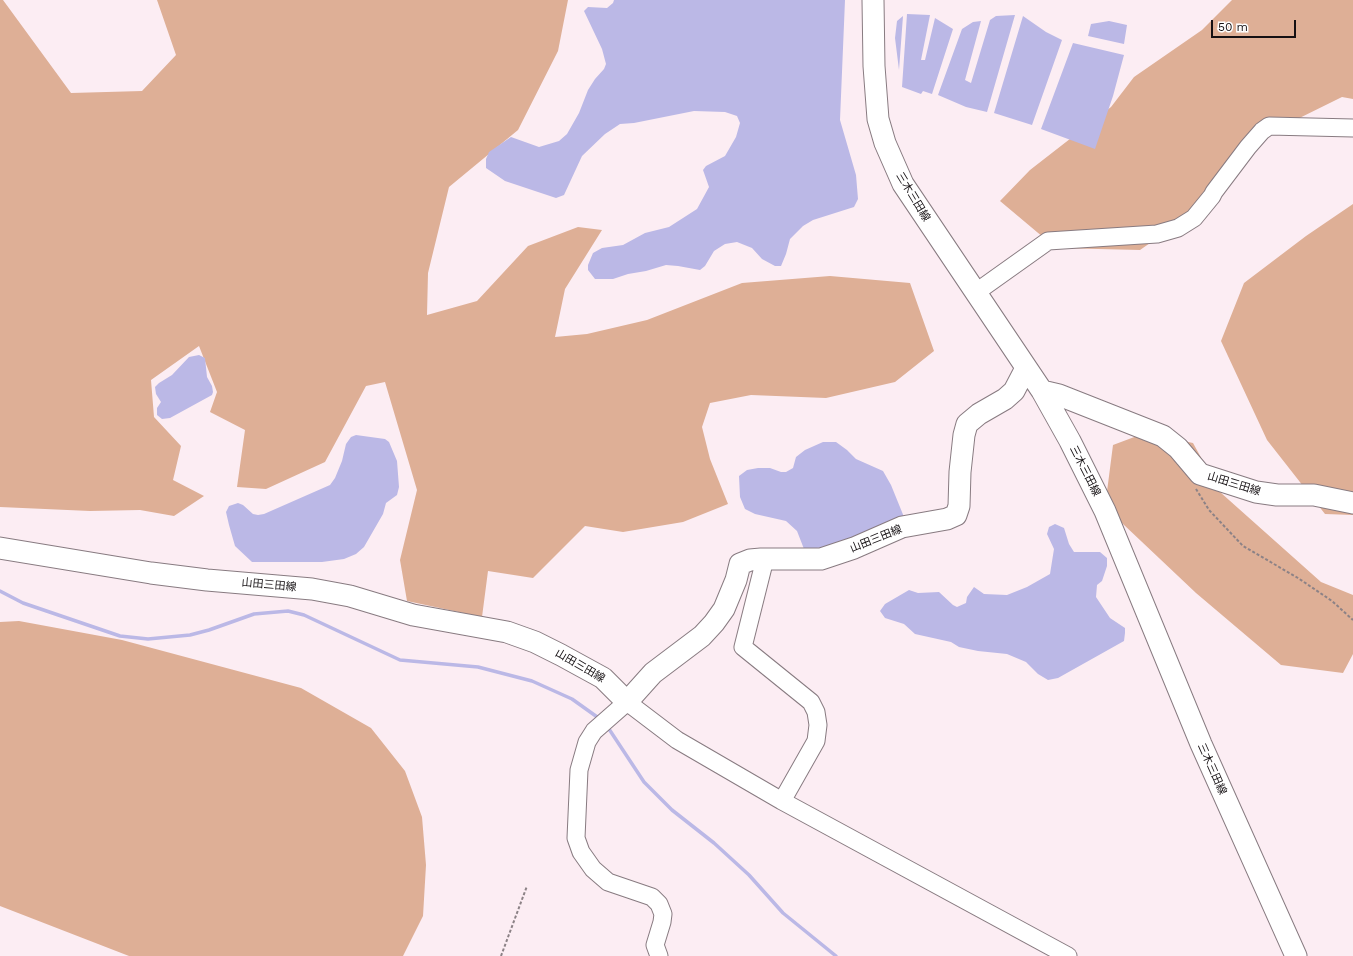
<!DOCTYPE html>
<meta charset="utf-8">
<style>
body{margin:0}
#map{position:relative;width:1353px;height:956px;overflow:hidden;background:#fcedf3;font-family:"Work Sans",sans-serif}
canvas{display:block}
.scale{position:absolute;left:1211px;top:20px;width:85px;height:18px;box-sizing:border-box;border:2px solid #151013;border-top:0;padding-left:5px;font-size:12px;line-height:14px;white-space:nowrap;color:#151013;-webkit-text-stroke:3px #fff;paint-order:stroke}
</style>
<div id="map">
<canvas width="1353" height="956"></canvas>
<div class="scale">50 m</div>
</div>
<script>
const g = document.querySelector('canvas').getContext('2d');
g.lineJoin = 'round';
function fill(path, color) {
  g.fillStyle = color;
  g.fill(path, 'evenodd');
}
function shape(rows) {
  const path = new Path2D();
  for (const r of rows) {
    path.moveTo(r[0], r[1]);
    for (let i = 2; i < r.length; i += 2) path.lineTo(r[i], r[i + 1]);
  }
  return path;
}
function stroke(path, color, width, dash) {
  g.strokeStyle = color;
  g.lineWidth = width;
  g.lineCap = dash ? 'butt' : 'round';
  g.setLineDash(dash || []);
  g.stroke(path);
}
function drawText(font, color, halo, rows, align = 'center') {
  g.font = font + ' "Work Sans","Noto Sans JP",sans-serif';
  g.lineWidth = 4;
  g.setLineDash([]);
  g.textBaseline = 'middle';
  g.strokeStyle = halo;
  g.fillStyle = color;
  for (const [text, x, y, turn = 0] of rows) {
    g.save();
    g.translate(x, y);
    g.rotate((+turn || 0) * Math.PI / 180);
    g.textAlign = isNaN(turn) ? turn : align;
    if (halo) g.strokeText(text, 0, 0);
    g.fillText(text, 0, 0);
    g.restore();
  }
}
const forest = shape([
 [0,0,3,0,71,93,142,91,176,55,157,0,568,0,558,51,518,130,449,187,428,273,427,315,477,301,528,246,578,227,602,230,565,289,555,337,587,334,647,320,742,283,830,276,910,283,934,351,895,382,826,398,751,395,710,403,702,427,710,459,728,504,683,522,623,532,585,526,533,578,488,571,482,617,407,601,400,560,417,490,385,382,366,386,325,462,266,489,237,487,245,430,210,412,217,392,199,346,151,380,154,417,181,446,173,480,204,496,174,516,140,510,90,511,0,507],
 [1232,0,1353,0,1353,99,1342,97,1261,137,1202,207,1140,250,1056,248,1000,201,1030,170,1111,107,1134,77,1202,30],
 [1353,204,1353,515,1325,514,1267,440,1221,341,1244,283,1306,236],
 [1145,433,1193,443,1220,492,1321,582,1353,595,1353,654,1343,673,1281,665,1196,593,1105,507,1113,445],
 [19,621,122,640,301,688,371,728,405,771,422,817,426,865,423,916,403,956,129,956,0,906,0,622]
]);
const water = shape([
 [614,0,845,0,840,120,856,175,858,199,854,207,813,220,803,226,790,239,786,254,781,266,775,266,762,259,752,248,737,242,725,244,714,251,705,266,700,270,678,266,666,265,646,271,628,274,613,279,595,279,588,270,588,265,593,253,602,248,623,245,645,233,669,227,697,209,709,187,703,170,706,166,725,156,736,137,740,123,737,116,725,112,694,111,634,123,620,124,605,134,582,156,564,195,556,198,505,181,486,168,486,159,489,152,511,137,539,147,559,141,567,134,579,113,588,90,595,79,604,69,606,64,602,49,584,11,588,7,607,8,613,3],
 [907,14,930,15,921,60,925,60,935,18,953,29,932,94,923,91,921,94,902,87],
 [1015,15,987,112,966,107,938,95,962,29,973,22,981,21,965,80,971,83,990,20,996,16],
 [903,16,899,70,895,38,897,21],
 [1023,16,1046,32,1062,40,1032,125,994,113],
 [1109,21,1127,25,1124,44,1088,36,1091,24],
 [1073,43,1124,55,1113,96,1095,149,1041,129],
 [199,355,205,358,207,377,212,386,213,392,212,395,170,418,162,419,157,415,157,408,161,402,156,394,155,387,159,383,172,375,189,357],
 [356,435,385,439,389,442,397,461,399,487,397,495,386,503,383,514,364,547,356,554,344,559,322,562,252,562,235,546,229,525,226,512,229,506,238,503,243,505,253,514,258,515,264,514,330,485,335,478,342,461,346,444,351,437],
 [823,442,836,442,847,450,856,459,883,471,891,485,904,517,829,547,804,549,797,531,786,521,755,514,745,509,740,497,739,476,747,470,758,468,770,468,781,472,786,472,793,468,796,457,805,450],
 [1055,524,1064,528,1069,544,1074,552,1100,552,1107,558,1107,566,1102,581,1097,585,1096,597,1110,618,1125,628,1125,633,1124,641,1058,678,1048,680,1038,674,1026,662,1007,654,978,651,959,647,951,642,915,634,904,624,885,618,880,611,885,604,909,590,918,593,939,592,953,605,957,607,966,603,967,597,974,587,984,594,1007,595,1027,587,1050,574,1054,549,1047,534,1049,527]
]);
const stream = shape([
 [0,591,23,603,120,636,148,639,190,635,209,630,254,614,288,611,304,615,400,660,478,667,532,681,572,699,600,719],
 [607,726,644,782,672,810,714,843,749,875,783,913,836,956]
]);
const path = shape([
 [1196,489,1209,510,1243,546,1298,578,1332,601,1353,620],
 [501,956,527,886]
]);
const minor = shape([
 [975,293,1048,241,1157,234,1178,228,1194,218,1212,196,1214,192,1248,147,1262,131,1269,126,1353,128],
 [765,559,743,647,811,702,816,712,818,725,816,741,782,801],
 [659,956,655,945,662,922,663,914,659,904,652,897,608,882,593,869,581,852,576,838,579,770,587,742,594,731,627,702,677,740,782,801,1068,956]
]);
const major = shape([
 [873,0,874,66,878,119,885,143,903,184,1042,391,1070,441,1105,511,1201,744,1296,956],
 [1042,391,1059,395,1163,436,1178,448,1200,474,1256,492,1277,495,1314,495,1353,503],
 [0,548,151,573,207,580,312,589,350,596,413,615,507,632,535,642,561,655,603,678,627,702,653,673,702,636,714,623,724,609,736,580,740,564,750,560,761,559,821,559,854,548,902,527,947,519,956,515,959,506,960,472,964,435,967,424,979,414,1005,399,1014,391,1026,368]
]);
const streetNames = [
 ["三木三田線",913,197,59],
 ["三木三田線",1085,471,63],
 ["山田三田線",1234,484,17],
 ["山田三田線",876,539,-22],
 ["山田三田線",269,585,5],
 ["山田三田線",580,666,30],
 ["三木三田線",1212,769,66]
];
fill(forest, '#deaf96');
fill(water, '#bbb8e6');
stroke(stream, '#bbb8e6', 3.5);
stroke(minor, '#887b81', 19);
stroke(major, '#887b81', 23);
stroke(path, '#8c8286', 2, [3, 2]);
stroke(minor, '#fff', 17);
stroke(major, '#fff', 21);
drawText('11px', '#151013', '#fff', streetNames);
</script>
